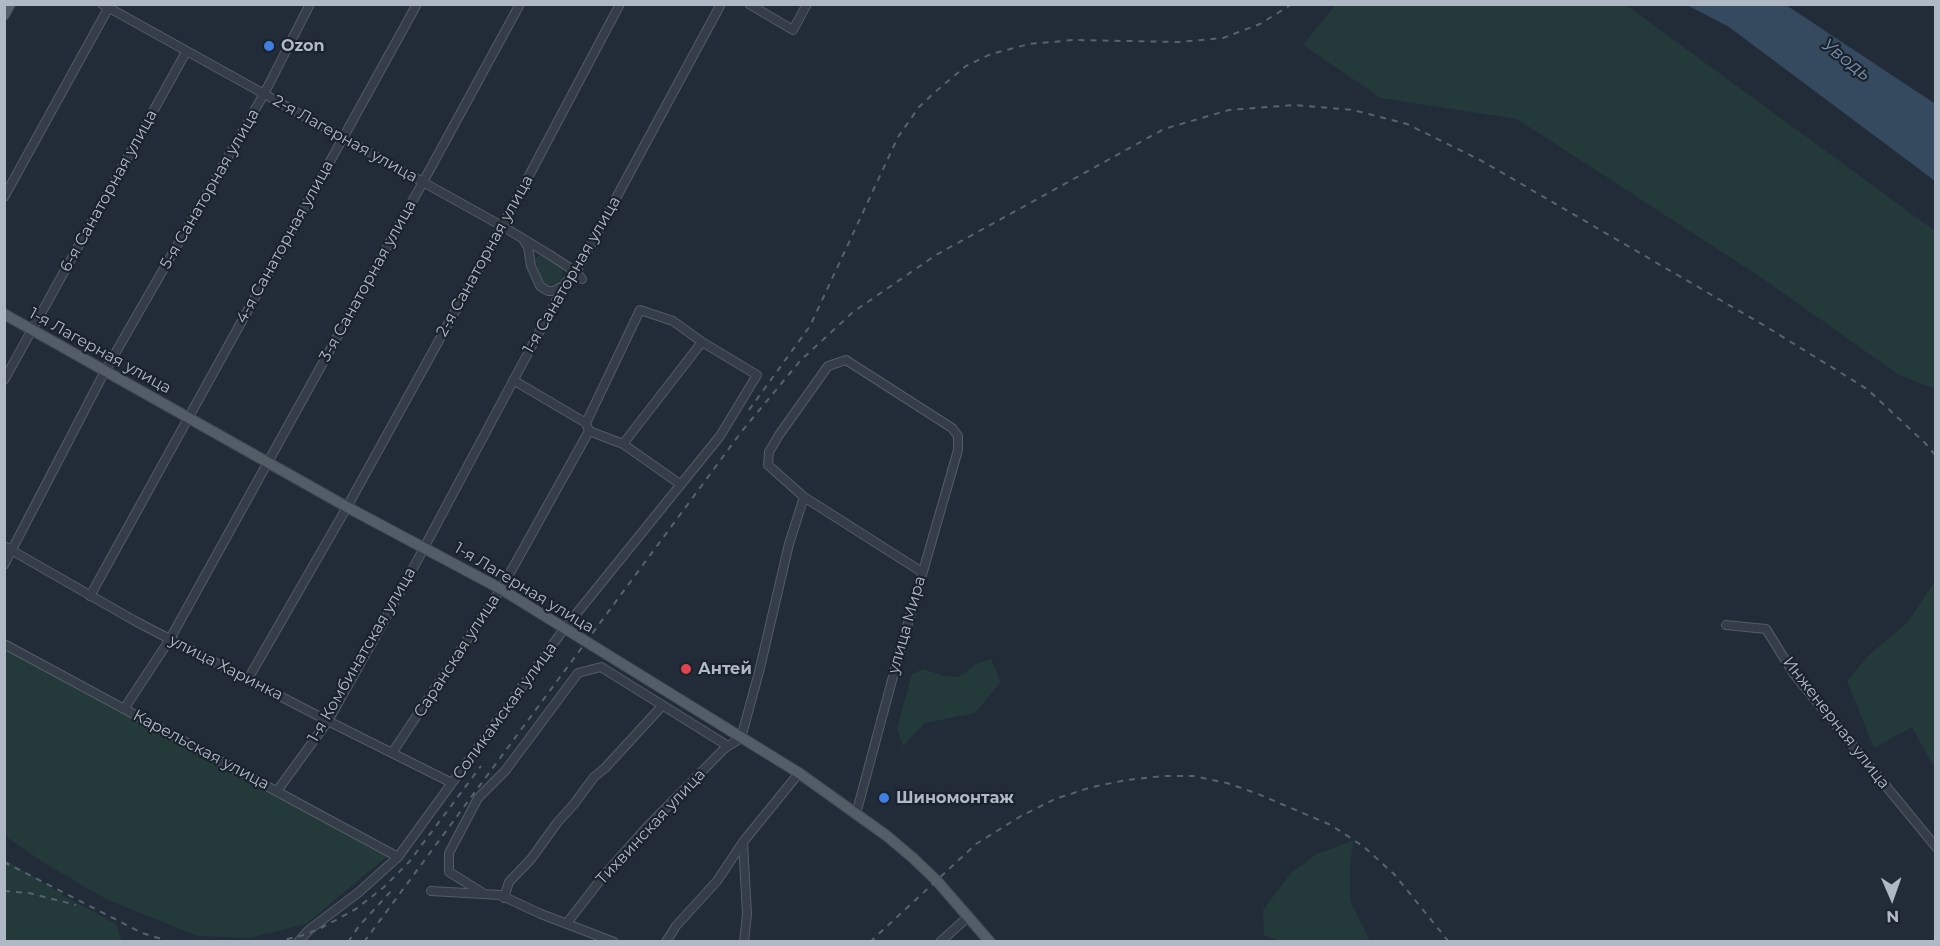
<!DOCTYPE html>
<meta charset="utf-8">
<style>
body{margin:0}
#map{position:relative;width:1940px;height:946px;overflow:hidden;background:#212c38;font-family:Montserrat,sans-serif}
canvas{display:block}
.frame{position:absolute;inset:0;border:6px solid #afb9c5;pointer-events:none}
.north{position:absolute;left:1862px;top:868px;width:60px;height:60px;-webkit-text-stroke:4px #1a232d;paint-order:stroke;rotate:178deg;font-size:16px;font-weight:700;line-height:24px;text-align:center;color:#afb9c5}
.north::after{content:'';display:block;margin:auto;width:21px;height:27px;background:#afb9c5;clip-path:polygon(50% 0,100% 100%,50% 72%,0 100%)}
</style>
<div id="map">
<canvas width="1940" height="946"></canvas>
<div class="frame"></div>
<div class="north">N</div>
</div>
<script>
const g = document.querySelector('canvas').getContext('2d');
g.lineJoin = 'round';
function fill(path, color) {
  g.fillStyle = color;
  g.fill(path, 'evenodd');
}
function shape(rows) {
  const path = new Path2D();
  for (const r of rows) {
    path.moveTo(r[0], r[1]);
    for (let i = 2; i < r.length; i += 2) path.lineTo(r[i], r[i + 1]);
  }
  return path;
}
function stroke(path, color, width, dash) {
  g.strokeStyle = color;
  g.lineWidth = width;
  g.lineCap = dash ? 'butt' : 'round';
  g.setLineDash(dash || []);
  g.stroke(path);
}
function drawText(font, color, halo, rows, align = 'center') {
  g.font = font + ' Montserrat,sans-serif';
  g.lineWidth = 4.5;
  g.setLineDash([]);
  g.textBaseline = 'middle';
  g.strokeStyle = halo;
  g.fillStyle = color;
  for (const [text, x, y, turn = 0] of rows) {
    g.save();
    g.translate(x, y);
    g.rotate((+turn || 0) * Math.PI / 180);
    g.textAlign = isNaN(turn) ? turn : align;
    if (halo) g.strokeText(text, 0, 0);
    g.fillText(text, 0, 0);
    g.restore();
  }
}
const green = shape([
 [1336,4,1626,5,1935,231,1935,389,1899,375,1762,278,1517,119,1381,98,1303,45],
 [540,254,557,264,562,269,562,277,558,283,548,285,542,280,535,259],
 [1935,581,1935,769,1912,727,1874,748,1847,681,1870,654,1907,623],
 [4,648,390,854,306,924,249,938,197,936,106,899,46,864,5,836],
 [991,659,1000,680,999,684,975,713,925,723,903,746,897,728,912,674,923,669,944,676,959,677,976,664],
 [1354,840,1350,863,1350,900,1370,941,1280,941,1264,935,1263,910,1291,873,1317,854],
 [4,859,75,902,116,924,122,941,5,941]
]);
const water = shape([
 [1687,5,1786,5,1931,101,1935,104,1935,181,1729,27]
]);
const minor = shape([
 [102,4,502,226,550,255,576,272,582,279],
 [749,4,793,30,807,4],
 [4,197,110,5],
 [523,239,528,247,531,266,540,286,548,291,553,291,563,286],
 [4,380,186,52],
 [513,380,586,423,589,431,623,444,680,484],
 [623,444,702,342],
 [4,546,135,621,328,721,452,783],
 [4,565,105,371,264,94,310,4],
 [90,596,417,4],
 [1726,625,1766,629,1794,674,1936,847],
 [4,644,398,857],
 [248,679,347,507,506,219,620,4],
 [124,709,170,639,423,182,520,4],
 [392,753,501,589,589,431],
 [277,791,328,721,402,589,566,282,576,272,721,4],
 [856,814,898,658,958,450,958,436,952,428,846,360,828,366,779,435,769,452,768,465,804,497,922,572],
 [743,842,747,914,744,942],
 [431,891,500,895,541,914,614,942],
 [483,893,449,872,449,853,478,798,505,771,578,673,601,667,728,746],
 [504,898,509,882,531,859,557,823,574,804,594,777,605,768,662,706],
 [567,923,605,874,646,828,725,748,741,738,759,672,789,544,804,497],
 [298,942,309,930,359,892,398,857,564,629,720,436,757,375,702,342,673,321,640,310,586,423],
 [666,942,676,926,717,881,743,842,799,773],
 [940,942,969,916]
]);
const major = shape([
 [4,15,10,4],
 [4,314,347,507,501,589,799,773,887,836,913,858,937,881,990,942]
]);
const rail = shape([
 [749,410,810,326,898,137,919,107,935,92,966,66,991,54,1029,44,1073,40,1179,42,1223,38,1260,24,1292,4],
 [4,862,142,933,171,942],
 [4,891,29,893,76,905],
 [275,942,304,935,321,928,356,909,384,887,409,862,481,766],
 [348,942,359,926,392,890],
 [364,942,742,431,800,361,853,312,936,255,1164,129,1229,110,1294,105,1353,110,1407,124,1482,161,1765,326,1867,389,1925,443,1936,456],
 [870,942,976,844,1021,816,1055,799,1092,787,1127,780,1163,776,1193,776,1227,783,1258,794,1331,825,1364,847,1394,874,1449,942]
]);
const markers = [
 [269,46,6,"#3f7fe0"],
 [686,669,6,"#e0444e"],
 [884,798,6,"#3f7fe0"]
];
const poiNames = [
 ["Ozon",281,46],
 ["Антей",698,669],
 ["Шиномонтаж",896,798]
];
const streetNames = [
 ["2-я Лагерная улица",345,139,29],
 ["5-я Санаторная улица",210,189,-60],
 ["6-я Санаторная улица",109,191,-61],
 ["4-я Санаторная улица",285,242,-61],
 ["2-я Санаторная улица",485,256,-61],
 ["1-я Санаторная улица",572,275,-60],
 ["3-я Санаторная улица",368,281,-61],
 ["1-я Лагерная улица",100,351,29],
 ["1-я Лагерная улица",524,588,31],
 ["улица Мира",907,625,-74],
 ["1-я Комбинатская улица",362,655,-60],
 ["Саранская улица",457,656,-57],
 ["улица Харинка",226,668,27],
 ["Соликамская улица",505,711,-54],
 ["Инженерная улица",1836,723,52],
 ["Карельская улица",201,750,28],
 ["Тихвинская улица",651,827,-47]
];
const waterNames = [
 ["Уводь",1846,60,38]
];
fill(green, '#24393a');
fill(water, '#35495f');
stroke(minor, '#525c66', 10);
stroke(major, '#3e4752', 12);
stroke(minor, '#353e48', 8);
stroke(major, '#535d68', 10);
stroke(rail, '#57626f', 2, [6, 6]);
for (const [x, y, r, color] of markers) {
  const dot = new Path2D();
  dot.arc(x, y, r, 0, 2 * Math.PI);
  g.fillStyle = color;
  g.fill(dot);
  stroke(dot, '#1a232d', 2);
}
drawText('bold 16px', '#afb9c5', '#1a232d', poiNames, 'left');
drawText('16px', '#afb9c5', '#1a232d', streetNames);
drawText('italic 18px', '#7891ac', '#1a232d', waterNames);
</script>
